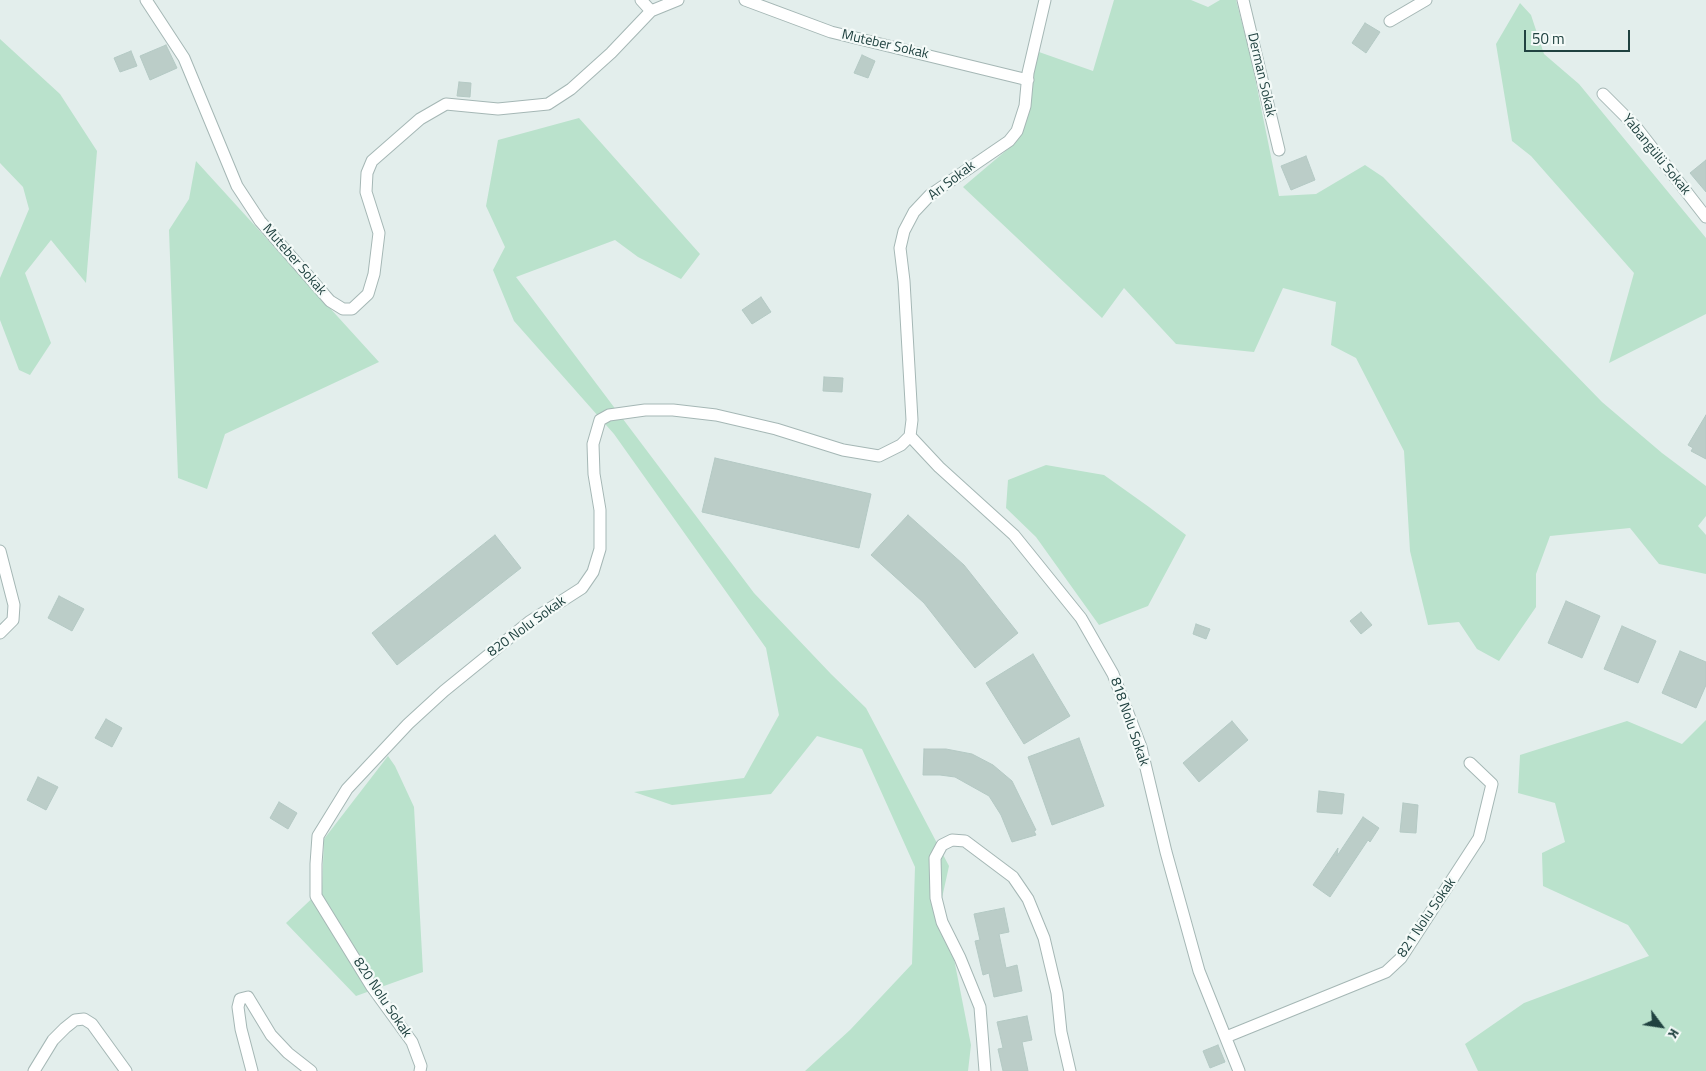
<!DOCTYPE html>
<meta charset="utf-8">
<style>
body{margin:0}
#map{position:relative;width:1706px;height:1071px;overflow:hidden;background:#e3eeec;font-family:"Titillium Web",sans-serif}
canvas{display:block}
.north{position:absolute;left:1636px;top:1001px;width:50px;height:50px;-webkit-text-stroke:4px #f4faf8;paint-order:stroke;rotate:121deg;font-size:14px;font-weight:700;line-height:20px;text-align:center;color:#204240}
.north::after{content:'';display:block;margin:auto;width:18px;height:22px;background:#204240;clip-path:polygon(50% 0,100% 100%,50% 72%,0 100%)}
.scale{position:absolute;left:1524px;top:30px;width:106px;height:22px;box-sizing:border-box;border:2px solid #204240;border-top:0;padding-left:6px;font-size:15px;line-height:18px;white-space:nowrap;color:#204240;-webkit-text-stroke:4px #f4faf8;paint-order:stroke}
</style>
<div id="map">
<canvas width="1706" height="1071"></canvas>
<div class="north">K</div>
<div class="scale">50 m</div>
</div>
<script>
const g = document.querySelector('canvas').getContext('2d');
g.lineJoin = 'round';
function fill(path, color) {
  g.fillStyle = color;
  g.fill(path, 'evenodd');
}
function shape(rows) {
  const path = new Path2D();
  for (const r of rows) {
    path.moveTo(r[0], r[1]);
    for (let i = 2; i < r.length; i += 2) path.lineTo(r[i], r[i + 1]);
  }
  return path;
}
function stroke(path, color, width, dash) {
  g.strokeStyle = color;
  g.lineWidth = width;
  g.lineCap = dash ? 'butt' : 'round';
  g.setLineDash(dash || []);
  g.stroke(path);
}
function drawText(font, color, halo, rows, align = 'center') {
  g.font = font + ' "Titillium Web",sans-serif';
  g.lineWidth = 4.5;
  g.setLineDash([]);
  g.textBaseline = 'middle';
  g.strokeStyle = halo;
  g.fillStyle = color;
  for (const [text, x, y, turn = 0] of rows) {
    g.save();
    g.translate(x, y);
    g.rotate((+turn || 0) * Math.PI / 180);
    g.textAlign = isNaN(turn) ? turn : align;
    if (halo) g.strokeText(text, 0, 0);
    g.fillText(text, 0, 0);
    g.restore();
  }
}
const green = shape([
 [1114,0,1191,0,1208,7,1220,0,1236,0,1251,58,1279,196,1316,194,1365,165,1383,177,1602,402,1662,453,1706,486,1706,516,1698,526,1706,535,1706,574,1659,564,1630,528,1550,536,1536,574,1536,607,1499,661,1477,649,1459,622,1428,625,1410,551,1404,451,1356,358,1331,345,1336,302,1283,288,1254,352,1176,344,1124,288,1102,318,963,187,1015,143,1039,52,1093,71],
 [1520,3,1531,15,1544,54,1579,84,1706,238,1706,314,1609,363,1634,273,1531,156,1512,141,1496,44],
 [0,39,60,94,97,151,86,283,51,240,25,273,51,343,30,375,19,370,0,320,0,278,29,209,23,187,0,163],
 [579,118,700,254,681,279,638,257,615,240,516,277,754,593,831,674,866,708,949,866,942,898,971,1045,968,1071,805,1071,850,1030,912,964,915,867,862,749,817,736,771,794,672,805,634,792,744,778,779,715,766,648,614,434,514,321,493,270,505,247,486,206,498,140],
 [196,161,379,362,225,434,207,489,178,478,169,230,189,199],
 [1046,465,1104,475,1149,507,1186,535,1148,606,1099,625,1036,537,1006,508,1008,480],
 [1706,720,1706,1071,1478,1071,1465,1044,1524,1003,1649,956,1628,925,1543,886,1542,853,1565,842,1555,803,1518,793,1520,755,1627,721,1682,744],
 [388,756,395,766,414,807,423,972,356,996,286,923,322,889,324,839]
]);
const building = shape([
 [1365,23,1380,32,1366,53,1352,43,1365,23],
 [166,45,177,68,150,80,140,56,166,45],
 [131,51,137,66,120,72,114,58,131,51],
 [862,55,875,61,868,78,854,73,862,55],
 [459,82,471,83,470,97,457,96,459,82],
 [1306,156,1315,180,1291,190,1281,166,1306,156],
 [1706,160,1706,192,1690,173,1706,160],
 [761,297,771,312,752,324,742,310,761,297],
 [824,377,843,378,842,392,823,391,824,377],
 [1706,415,1706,459,1691,451,1693,448,1688,445,1706,415],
 [715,458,871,494,859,548,702,512,715,458],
 [908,515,964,565,1018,633,975,668,924,603,871,555,908,515],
 [495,535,521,568,397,665,372,633,495,535],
 [59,596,84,609,72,631,48,618,59,596],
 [1566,601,1600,616,1582,658,1548,643,1566,601],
 [1361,612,1372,625,1361,634,1350,621,1361,612],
 [1196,624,1210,629,1206,639,1193,634,1196,624],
 [1622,626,1656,641,1638,683,1604,669,1622,626],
 [1680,651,1706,662,1706,685,1696,708,1662,693,1680,651],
 [1033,654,1070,716,1024,744,986,683,1033,654],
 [106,719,122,728,112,747,95,738,106,719],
 [1232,721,1248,740,1199,782,1183,763,1232,721],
 [1079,738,1104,806,1052,825,1028,757,1079,738],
 [924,749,946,749,972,754,993,765,1012,781,1036,830,1034,831,1036,835,1012,842,1001,815,989,796,955,777,940,775,923,775,924,749],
 [38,777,58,787,46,810,27,800,38,777],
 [1319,791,1344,794,1342,814,1317,812,1319,791],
 [279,802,297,813,288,829,270,818,279,802],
 [1403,803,1418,805,1416,833,1400,832,1403,803],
 [1363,817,1379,828,1370,842,1368,840,1330,897,1313,885,1338,848,1337,856,1363,817],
 [1004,908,1009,932,999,934,1006,968,1017,965,1022,991,994,997,989,973,983,975,975,941,980,940,974,914,1004,908],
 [1027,1016,1032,1040,1022,1042,1028,1071,1003,1071,998,1049,1003,1048,997,1022,1027,1016],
 [1218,1045,1225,1062,1210,1068,1203,1051,1218,1045]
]);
const street = shape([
 [146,0,184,58,237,186,260,221,330,301,343,309,352,309,368,294,374,274,379,233,366,192,367,173,372,161,420,119,446,104,498,109,548,104,571,89,611,53,651,11,678,0],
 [641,0,651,11],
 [745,0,831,32,1028,80],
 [1243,0,1279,150],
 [1390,21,1426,0],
 [1603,94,1636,127,1706,217],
 [910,436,939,467,1014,535,1081,618,1113,674,1141,747,1166,852,1199,971,1239,1071],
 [910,436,912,420,904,281,900,248,904,231,914,212,930,195,1009,141,1017,131,1025,106,1028,73,1045,0],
 [0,551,14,605,13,620,0,633],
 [1226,1037,1386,972,1401,958,1479,838,1492,784,1470,763],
 [34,1071,53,1040,65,1028,75,1020,84,1019,92,1024,126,1071],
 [252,1071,241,1029,238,1007,240,999,248,997,271,1035,288,1053,311,1071],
 [420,1071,421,1066,412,1042,372,987,316,896,316,864,318,836,347,789,408,724,444,691,529,622,582,588,593,572,600,549,600,510,594,474,593,444,600,420,609,415,645,410,673,410,716,415,776,429,843,450,879,456,901,445,910,436],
 [985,1071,980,1007,960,958,942,922,936,898,935,858,942,845,952,840,965,841,1013,877,1028,899,1044,938,1057,993,1061,1032,1070,1071]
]);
const streetNames = [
 ["Muteber Sokak",885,45,13],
 ["Derman Sokak",1261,75,77],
 ["Yabangülü Sokak",1656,155,51],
 ["Arı Sokak",952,181,-37],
 ["Muteber Sokak",294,260,49],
 ["820 Nolu Sokak",527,627,-36],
 ["818 Nolu Sokak",1129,722,71],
 ["821 Nolu Sokak",1427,918,-56],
 ["820 Nolu Sokak",382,998,56]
];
fill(green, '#bae2cc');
fill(building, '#bbcdc8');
stroke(building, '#b4c9c4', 1);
stroke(street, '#a5b7b5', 13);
stroke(street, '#fff', 11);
drawText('14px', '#204240', '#f4faf8', streetNames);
</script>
